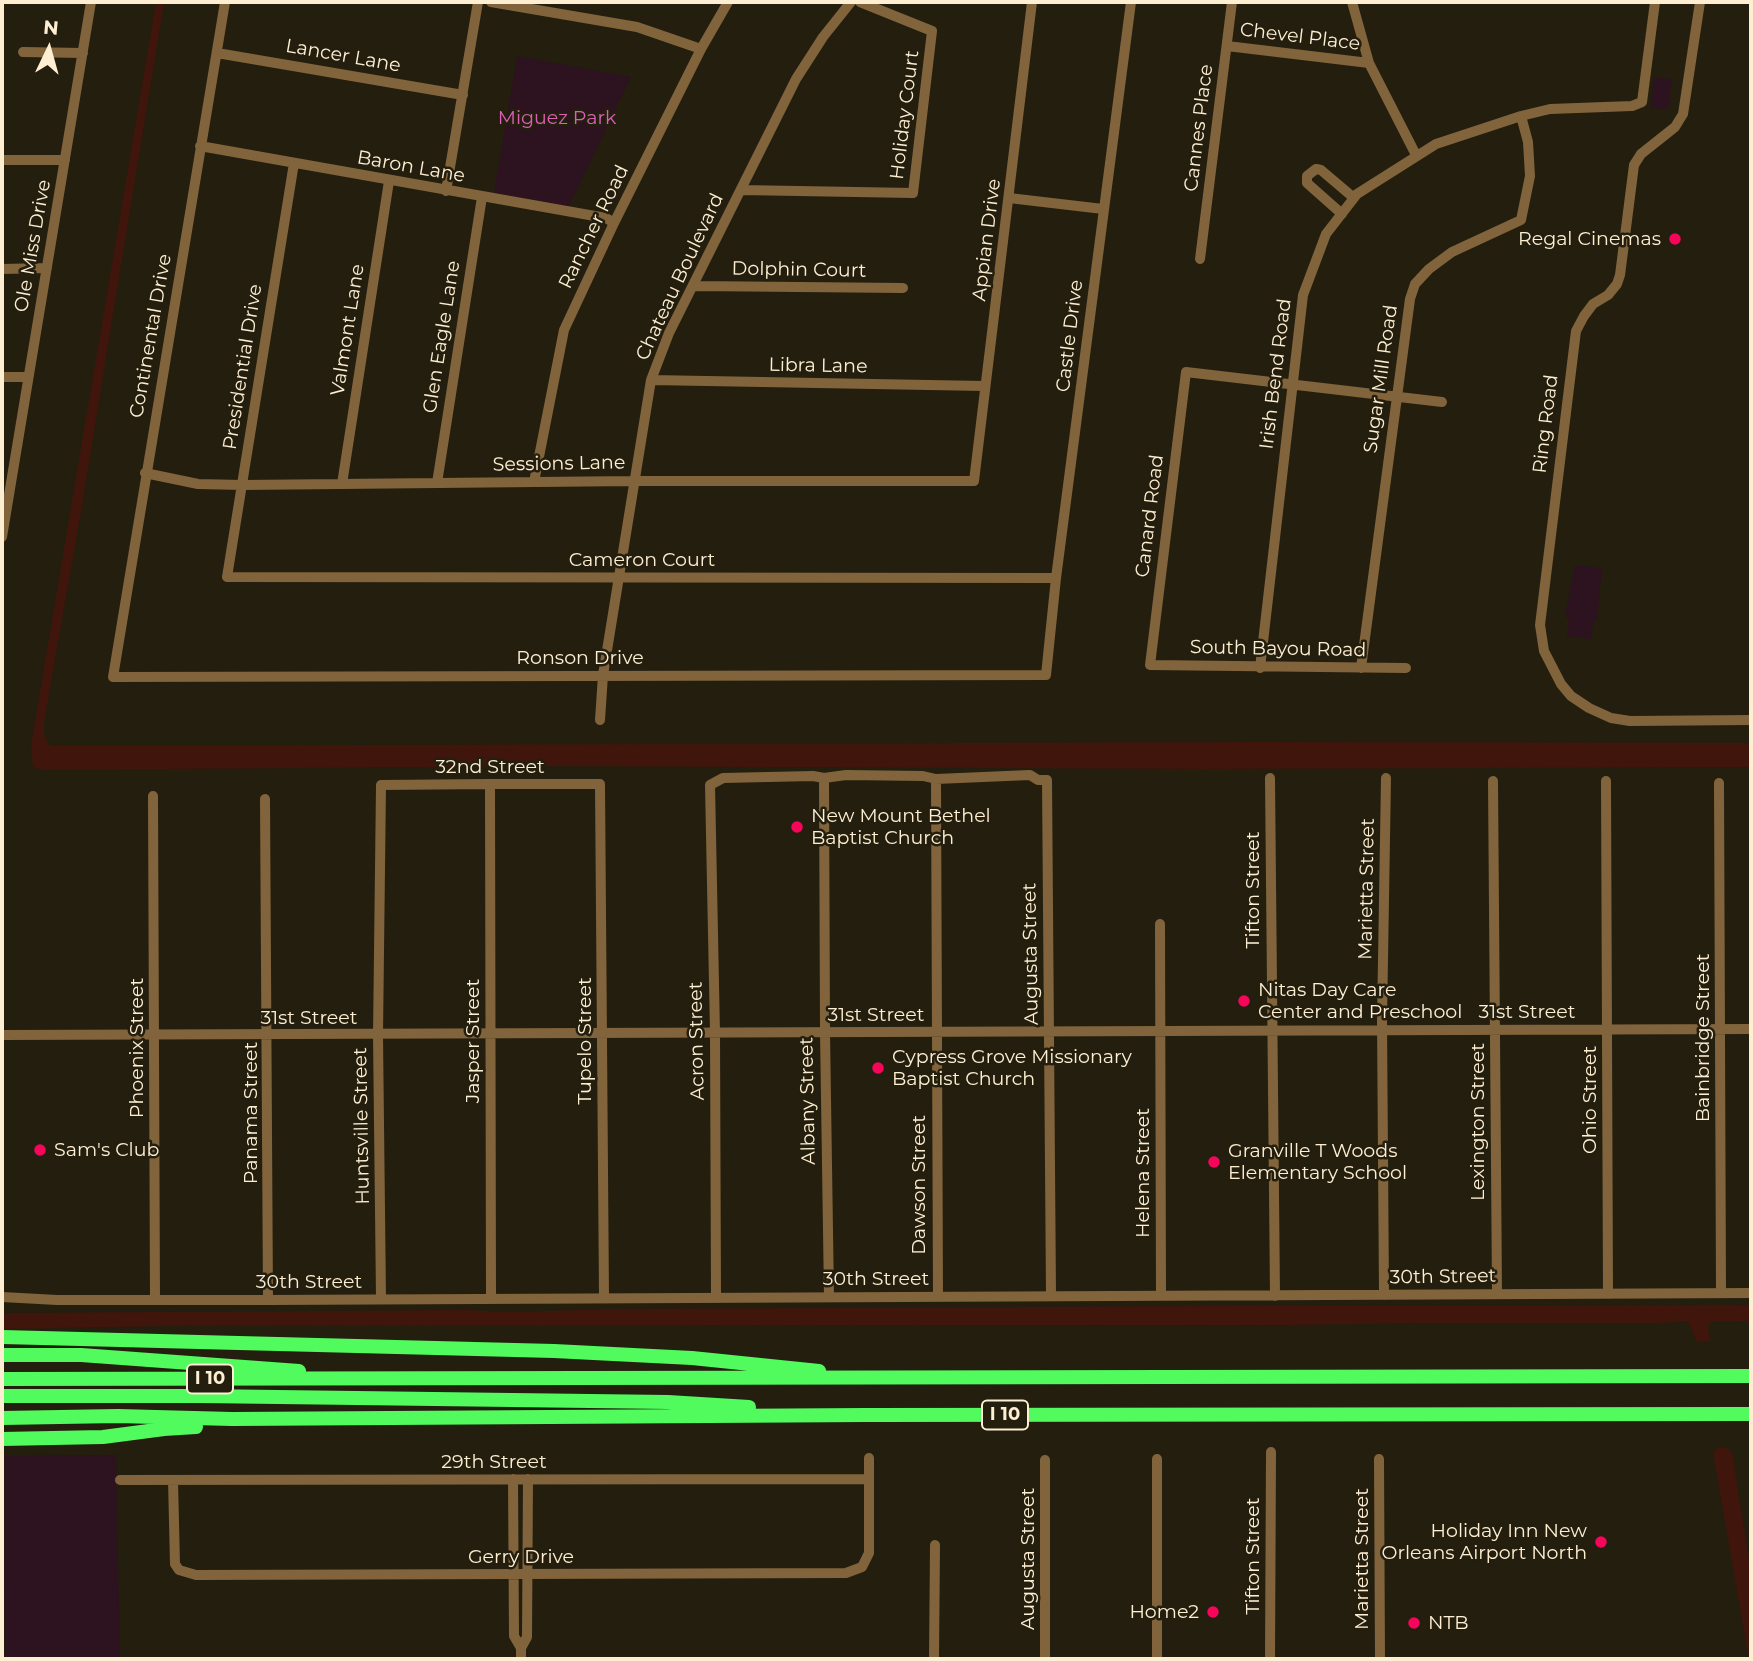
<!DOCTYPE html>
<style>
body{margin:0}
#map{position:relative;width:1753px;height:1661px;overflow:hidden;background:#241e0f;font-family:Montserrat,sans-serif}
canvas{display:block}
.frame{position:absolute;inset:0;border:4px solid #feefd2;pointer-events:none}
.north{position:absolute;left:14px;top:14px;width:70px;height:70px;-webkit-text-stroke:5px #241e0f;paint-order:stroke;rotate:5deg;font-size:19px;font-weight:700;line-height:28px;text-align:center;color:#feefd2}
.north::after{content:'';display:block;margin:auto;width:24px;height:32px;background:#feefd2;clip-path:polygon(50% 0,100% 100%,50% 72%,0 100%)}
</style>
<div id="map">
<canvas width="1753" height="1661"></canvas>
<div class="frame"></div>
<div class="north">N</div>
</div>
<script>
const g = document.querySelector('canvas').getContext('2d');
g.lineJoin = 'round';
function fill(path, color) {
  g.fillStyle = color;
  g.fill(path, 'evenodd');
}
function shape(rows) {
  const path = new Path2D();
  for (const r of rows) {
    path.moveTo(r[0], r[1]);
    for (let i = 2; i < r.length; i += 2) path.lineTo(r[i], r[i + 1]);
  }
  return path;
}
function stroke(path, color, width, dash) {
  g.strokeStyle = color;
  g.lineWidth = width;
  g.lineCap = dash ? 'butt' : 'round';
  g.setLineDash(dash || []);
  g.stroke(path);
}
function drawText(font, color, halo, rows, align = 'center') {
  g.font = font + ' Montserrat,sans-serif';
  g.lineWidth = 5;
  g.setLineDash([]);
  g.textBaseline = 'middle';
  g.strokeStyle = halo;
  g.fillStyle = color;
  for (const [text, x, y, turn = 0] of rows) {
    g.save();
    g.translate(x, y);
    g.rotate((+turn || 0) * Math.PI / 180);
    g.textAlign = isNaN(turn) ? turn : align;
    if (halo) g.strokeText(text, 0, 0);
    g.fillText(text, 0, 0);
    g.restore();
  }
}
const green = shape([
 [517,56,631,77,569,206,494,193],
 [1654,77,1672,79,1668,109,1651,108],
 [1575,565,1602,568,1597,620,1593,622,1591,639,1567,636,1569,619,1565,616],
 [116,1455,120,1659,5,1659,3,1456]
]);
const water = shape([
 [156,2,164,2,80,517,44,722,44,735,48,744,53,746,1259,742,1751,743,1751,767,1205,769,550,766,40,770,33,766,31,745],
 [1751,1305,1751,1321,1711,1322,1708,1326,1710,1341,1697,1342,1688,1321,1660,1323,1418,1323,1291,1325,162,1326,2,1329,2,1313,469,1310,506,1312,620,1309,1222,1306],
 [1717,1448,1727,1448,1732,1453,1751,1571,1751,1659,1749,1659,1713,1453]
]);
const minor = shape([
 [225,2,113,677,1046,675,1056,578,1131,2],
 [491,2,637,27,701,49],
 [1352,2,1369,63,1416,155],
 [1700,2,1683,114,1675,127,1641,154,1634,165,1620,275,1617,284,1608,295,1593,304,1584,316,1576,331,1540,625,1544,651,1561,684,1571,696,1589,708,1611,718,1630,721,1751,720],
 [1227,46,1369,63],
 [23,52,83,53],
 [217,53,463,95],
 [200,146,606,218,614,223],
 [2,160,65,160],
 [294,163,227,577,1056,578],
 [741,190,913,193,932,31,860,2],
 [446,191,478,2],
 [1009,198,1103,209],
 [1342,214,1307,183,1307,176,1316,169,1321,170,1354,198],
 [1200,259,1232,2],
 [2,269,47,268],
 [695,286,903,288],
 [2,377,28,377],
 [651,380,984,386],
 [145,473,198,484,242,485,635,481,974,481,1032,2],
 [534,482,564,330,614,223,701,49,728,2],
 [437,483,482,197],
 [342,484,389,181],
 [2,537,91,2],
 [1260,668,1303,295,1326,234,1357,194,1436,144,1521,116,1550,109,1632,106,1642,102,1655,2],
 [1361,668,1410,299,1415,284,1429,269,1452,252,1521,220,1530,176,1528,142,1521,116],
 [1406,668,1150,665,1186,372,1442,402],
 [600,720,603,675,651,380,669,333,796,79,823,37,851,2],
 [824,778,825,1032,829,1297],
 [1270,778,1275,1296],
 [936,779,938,1296],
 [1493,781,1497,1294],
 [1606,781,1608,1294],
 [1719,783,1721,1293],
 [490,784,491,1299],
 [153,796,155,1300],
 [265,799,268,1300],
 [1160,924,1161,1296],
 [2,1035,1751,1029],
 [1384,1295,1382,1020,1386,778],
 [2,1297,57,1300,268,1300,1751,1293],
 [716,1297,715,1033,710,785,723,778,813,776,824,778,846,775,923,776,936,779,1030,775,1038,780,1047,780,1051,1296],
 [381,1299,378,1035,381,785,490,784,600,784,604,1298],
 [1157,1459,1157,1659],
 [1379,1459,1380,1659],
 [1045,1460,1045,1659],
 [513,1479,514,1636,521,1648],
 [120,1480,869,1479],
 [173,1480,175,1564,179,1570,196,1575,846,1573,862,1567,869,1553,869,1458],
 [521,1659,521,1648,527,1637,528,1479],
 [934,1659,935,1545],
 [1270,1659,1271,1452]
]);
const highway = shape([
 [2,1337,554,1351,692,1358,819,1371],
 [2,1355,81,1355,299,1371],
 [2,1379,1751,1376],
 [2,1396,200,1396,668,1402,749,1407],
 [2,1418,118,1416,232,1419,867,1415,1751,1414],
 [2,1439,103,1437,164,1429,196,1427]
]);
const markers = [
 [1675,239,7,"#f6065a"],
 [797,827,7,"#f6065a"],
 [1244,1001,7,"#f6065a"],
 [878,1068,7,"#f6065a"],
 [40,1150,7,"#f6065a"],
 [1214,1162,7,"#f6065a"],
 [1601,1542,7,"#f6065a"],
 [1213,1612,7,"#f6065a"],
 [1414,1623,7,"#f6065a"]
];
const shields = [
 [210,1379,46],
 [1005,1415,46]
];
const shieldNames = [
 ["I 10",210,1379],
 ["I 10",1005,1415]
];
const streetNames = [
 ["Chevel Place",1300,37,7],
 ["Lancer Lane",343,56,10],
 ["Holiday Court",905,115,-83],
 ["Cannes Place",1199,128,-83],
 ["Baron Lane",411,167,10],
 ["Rancher Road",594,227,-64],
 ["Appian Drive",987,240,-83],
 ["Ole Miss Drive",33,246,-80],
 ["Dolphin Court",799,270,1],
 ["Chateau Boulevard",680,277,-65],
 ["Valmont Lane",348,330,-81],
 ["Continental Drive",151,336,-80],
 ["Castle Drive",1070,336,-83],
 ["Glen Eagle Lane",442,337,-81],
 ["Libra Lane",818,366,1],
 ["Presidential Drive",243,367,-81],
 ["Irish Bend Road",1276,374,-83],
 ["Sugar Mill Road",1381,379,-82],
 ["Ring Road",1546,424,-83],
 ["Sessions Lane",559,464,-1],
 ["Canard Road",1150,516,-83],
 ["Cameron Court",642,560],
 ["South Bayou Road",1278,649,1],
 ["Ronson Drive",580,658],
 ["32nd Street",490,767],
 ["Marietta Street",1367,889,-89],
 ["Tifton Street",1253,890,-90],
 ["Augusta Street",1031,954,-91],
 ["31st Street",1527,1012],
 ["31st Street",876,1015],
 ["31st Street",309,1018],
 ["Bainbridge Street",1703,1038,-90],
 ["Jasper Street",473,1041,-90],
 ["Tupelo Street",585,1041,-90],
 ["Acron Street",697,1041,-91],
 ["Phoenix Street",137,1048,-90],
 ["Ohio Street",1590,1100,-90],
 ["Albany Street",808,1101,-91],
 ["Panama Street",251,1113,-90],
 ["Lexington Street",1478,1122,-90],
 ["Huntsville Street",362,1126,-91],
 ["Helena Street",1143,1173,-90],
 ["Dawson Street",919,1185,-90],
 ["30th Street",1443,1277,-1],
 ["30th Street",876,1279],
 ["30th Street",309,1282],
 ["29th Street",494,1462],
 ["Tifton Street",1253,1556,-90],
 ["Gerry Drive",521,1557],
 ["Augusta Street",1028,1559,-90],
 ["Marietta Street",1362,1559,-90]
];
const parkNames = [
 ["Miguez Park",557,118]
];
const poiNames = [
 ["Regal Cinemas",1661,239,"right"],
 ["New Mount Bethel",811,816],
 ["Baptist Church",811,838],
 ["Nitas Day Care",1258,990],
 ["Center and Preschool",1258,1012],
 ["Cypress Grove Missionary",892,1057],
 ["Baptist Church",892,1079],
 ["Sam's Club",54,1150],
 ["Granville T Woods",1228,1151],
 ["Elementary School",1228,1173],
 ["Holiday Inn New",1587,1531,"right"],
 ["Orleans Airport North",1587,1553,"right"],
 ["Home2",1199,1612,"right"],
 ["NTB",1428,1623]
];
fill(green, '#2d121f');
fill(water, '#40150b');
stroke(minor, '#81643b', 10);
stroke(highway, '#51fb5d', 14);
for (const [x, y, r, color] of markers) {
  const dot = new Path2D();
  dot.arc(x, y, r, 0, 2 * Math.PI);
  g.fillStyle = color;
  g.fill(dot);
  stroke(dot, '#241e0f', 2.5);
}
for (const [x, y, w] of shields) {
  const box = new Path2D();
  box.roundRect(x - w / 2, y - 14.5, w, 29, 5);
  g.fillStyle = '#241e0f';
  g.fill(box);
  stroke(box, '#feefd2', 2);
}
drawText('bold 18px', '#feefd2', null, shieldNames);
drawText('19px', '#feefd2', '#241e0f', streetNames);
drawText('19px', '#dc60b7', '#241e0f', parkNames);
drawText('19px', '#feefd2', '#241e0f', poiNames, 'left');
</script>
